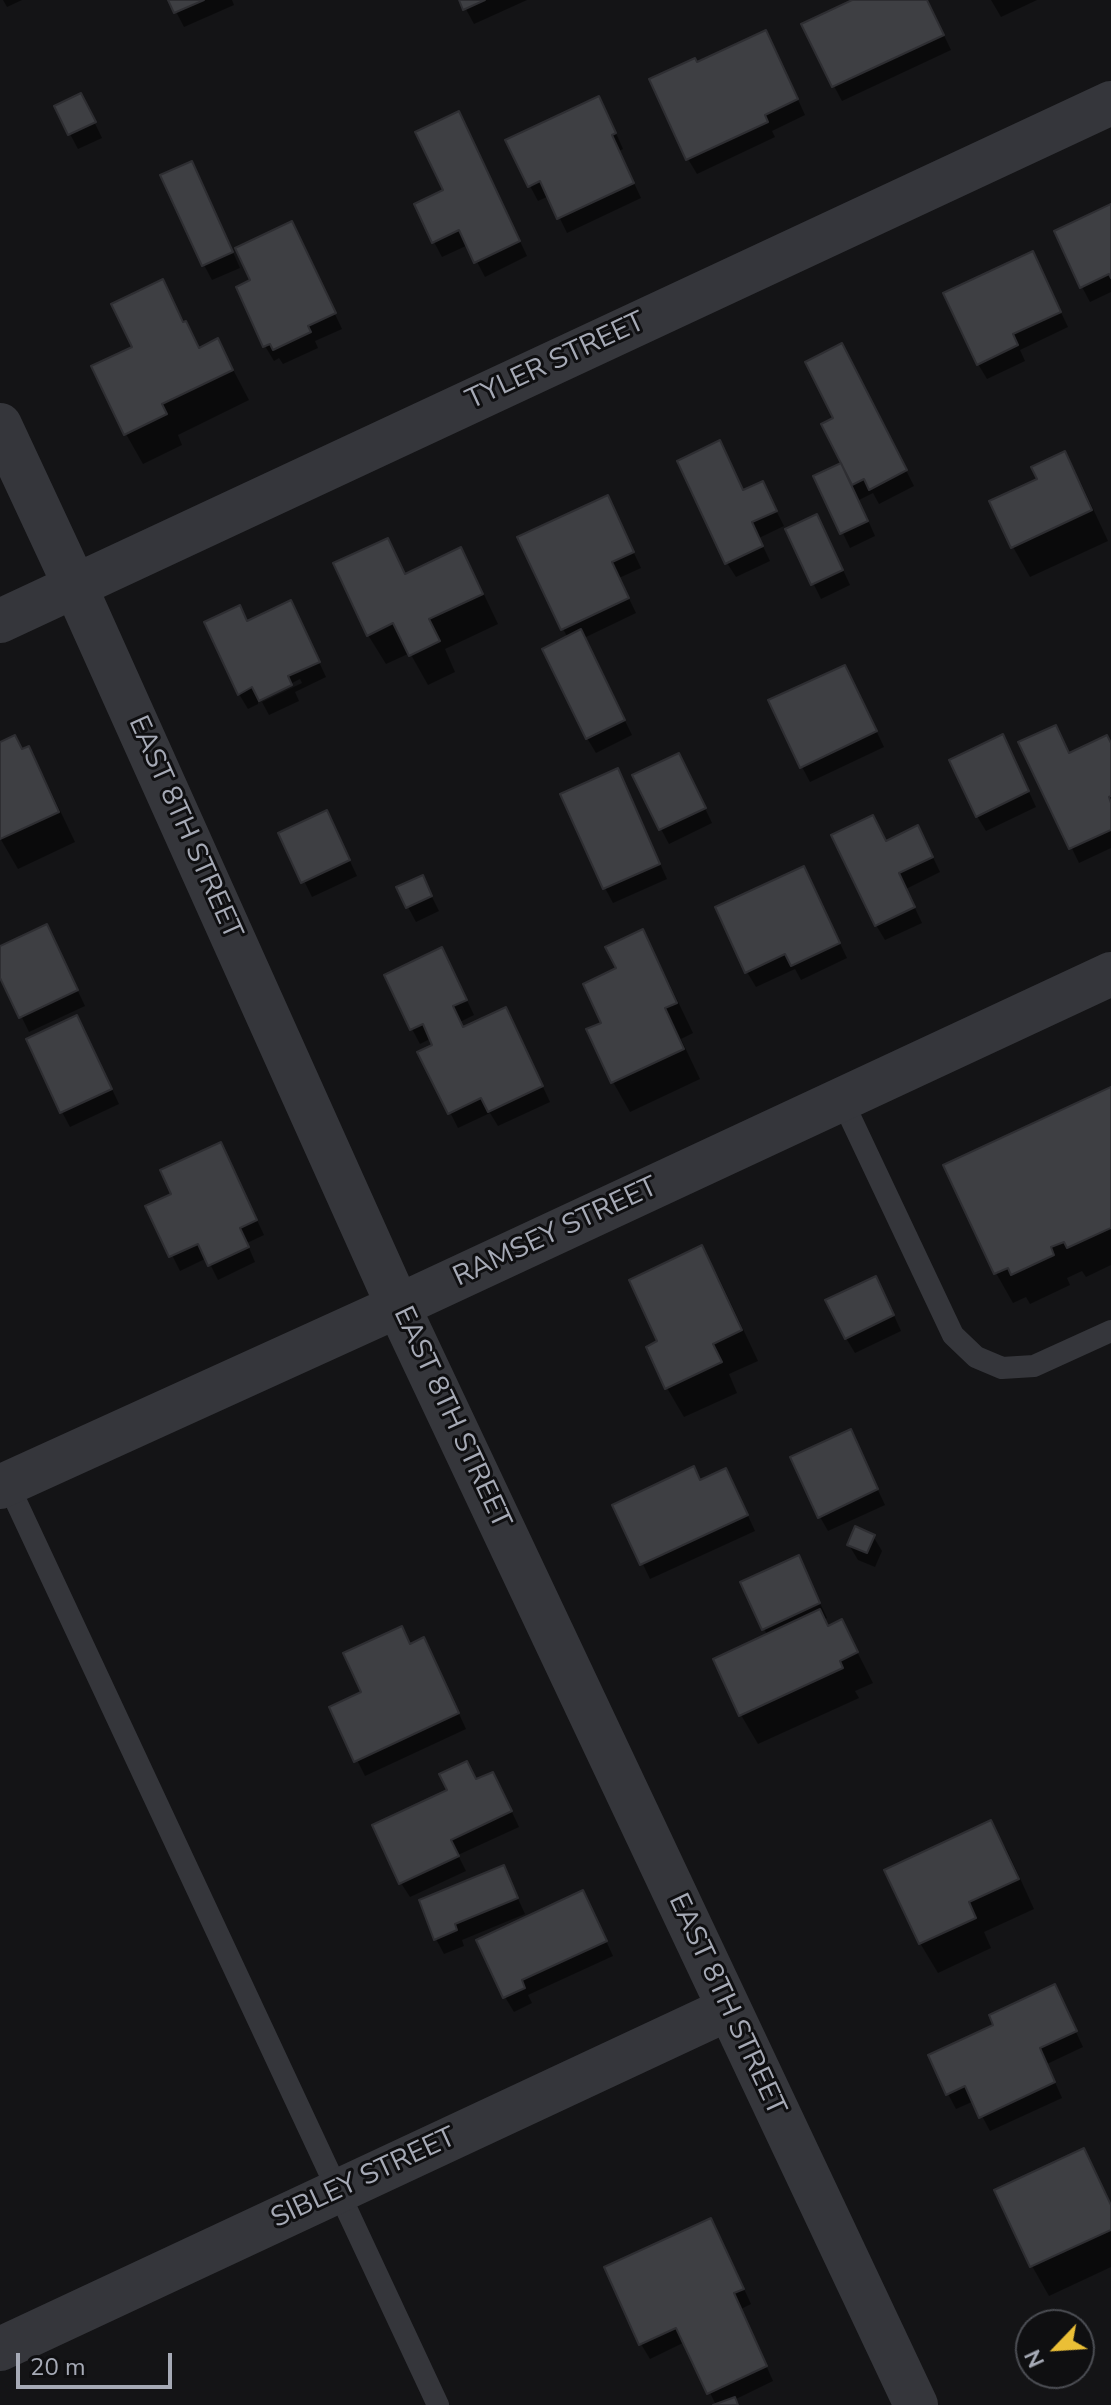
<!DOCTYPE html>
<style>
body{margin:0}
#map{position:relative;width:1111px;height:2405px;overflow:hidden;background:#141416;font-family:"Nunito Sans",sans-serif}
canvas{display:block}
.north{position:absolute;left:1015px;top:2309px;width:80px;height:80px;box-sizing:border-box;background:#0f0f11;border:2px solid #4b4d53;border-radius:50%;rotate:245deg;font-size:22px;font-weight:700;line-height:32px;text-align:center;color:#a6aab6}
.north::after{content:'';display:block;margin:auto;width:28px;height:36px;background:#ebbf36;clip-path:polygon(50% 0,100% 100%,50% 72%,0 100%)}
.scale{position:absolute;left:16px;top:2353px;width:156px;height:36px;box-sizing:border-box;border:4px solid #a6aab6;border-top:0;padding-left:10px;font-size:24px;line-height:28px;white-space:nowrap;color:#a6aab6;-webkit-text-stroke:6px #0f0f11;paint-order:stroke}
</style>
<div id="map">
<canvas width="1111" height="2405"></canvas>
<div class="north">N</div>
<div class="scale">20 m</div>
</div>
<script>
const g = document.querySelector('canvas').getContext('2d');
g.lineJoin = 'round';
function fill(path, color) {
  g.fillStyle = color;
  g.fill(path, 'evenodd');
}
function shape(rows) {
  const path = new Path2D();
  for (const r of rows) {
    path.moveTo(r[0], r[1]);
    for (let i = 2; i < r.length; i += 2) path.lineTo(r[i], r[i + 1]);
  }
  return path;
}
function stroke(path, color, width, dash) {
  g.strokeStyle = color;
  g.lineWidth = width;
  g.lineCap = dash ? 'butt' : 'round';
  g.setLineDash(dash || []);
  g.stroke(path);
}
function drawText(font, color, halo, rows, align = 'center') {
  g.font = font + ' "Nunito Sans",sans-serif';
  g.lineWidth = 6;
  g.setLineDash([]);
  g.textBaseline = 'middle';
  g.strokeStyle = halo;
  g.fillStyle = color;
  for (const [text, x, y, turn = 0] of rows) {
    g.save();
    g.translate(x, y);
    g.rotate((+turn || 0) * Math.PI / 180);
    g.textAlign = isNaN(turn) ? turn : align;
    if (halo) g.strokeText(text, 0, 0);
    g.fillText(text, 0, 0);
    g.restore();
  }
}
const shadow = shape([
 [3,0,22,0,7,7],
 [170,0,232,0,234,5,184,27],
 [461,0,527,0,474,24],
 [856,0,927,0,951,50,842,101,834,86],
 [991,0,1037,0,1001,17],
 [774,47,805,115,772,131,775,137,697,174,688,159,697,65],
 [89,111,102,138,78,149,70,134],
 [607,113,623,149,619,151,641,198,567,233,549,196,538,201,530,186],
 [467,129,527,256,485,277,468,245,442,257,434,242,445,191],
 [200,178,240,268,212,280,204,265],
 [1111,206,1111,292,1090,302,1082,287],
 [299,238,342,329,315,341,318,348,283,364,279,358,274,361,265,346,253,281],
 [1040,269,1068,327,1020,350,1025,361,987,379,978,364],
 [162,281,200,350,218,341,249,400,178,435,182,445,143,464,126,434,135,348],
 [850,360,914,486,879,504,873,493,859,500,875,536,850,548,816,477,844,464],
 [1064,454,1081,483,1108,541,1030,577,1013,547,1039,480],
 [762,483,784,526,759,538,770,561,736,577,727,563,743,492],
 [615,513,641,568,619,578,636,613,584,638,632,735,596,753,587,738,568,638,563,629],
 [787,530,825,531,850,585,821,599],
 [387,540,406,575,460,550,477,580,498,624,445,649,455,672,428,685,410,653,386,664,368,635],
 [298,617,326,677,295,692,299,701,269,715,262,702,302,683,300,679,258,700,258,704,248,709,239,694,248,622],
 [853,682,884,747,810,782,802,767],
 [1021,743,1069,755,1111,745,1111,848,1079,863],
 [0,744,23,751,28,749,45,779,75,842,18,869,0,838],
 [1010,751,1036,807,986,831,977,816],
 [687,770,712,823,669,844,661,829],
 [625,786,667,879,613,903,605,888],
 [334,827,357,876,312,897,281,834],
 [886,843,926,843,940,872,906,889,922,923,885,940,876,925],
 [422,877,439,911,416,922,408,907],
 [811,883,847,958,801,980,795,969,756,987,747,972],
 [47,926,85,1006,29,1032,0,973,0,948],
 [642,932,659,962,693,1033,681,1039,700,1079,630,1112,613,1082,589,1030,603,1024,619,969],
 [450,965,474,1015,460,1022,464,1029,514,1025,550,1102,498,1126,490,1113,458,1128,420,1053,435,1046,432,1038,420,1044,412,1029],
 [85,1032,119,1104,70,1127,62,1112],
 [1111,1089,1111,1265,1086,1277,1082,1271,1067,1278,1070,1285,1030,1304,1026,1297,1013,1303,996,1273],
 [228,1159,264,1235,247,1243,255,1262,218,1280,207,1258,180,1271,148,1207,174,1195],
 [702,1248,719,1278,758,1361,729,1374,737,1393,684,1417,667,1388],
 [884,1293,901,1331,855,1353,846,1338],
 [850,1431,885,1505,828,1531,820,1517],
 [700,1482,734,1485,755,1531,650,1579,615,1506],
 [873,1536,882,1551,875,1567,858,1560,849,1545],
 [798,1557,827,1618,824,1620,829,1628,842,1622,873,1683,855,1691,859,1698,758,1744,741,1715,768,1636,764,1629],
 [410,1646,432,1655,466,1729,365,1776,331,1708,364,1693],
 [476,1781,501,1789,519,1827,458,1855,466,1871,410,1897,401,1883],
 [991,1822,1008,1852,1034,1909,984,1932,991,1948,938,1973,920,1943,887,1871],
 [504,1868,525,1914,462,1940,464,1946,444,1954,436,1939],
 [591,1908,613,1956,528,1995,532,2003,514,2012,505,1997],
 [1062,2002,1083,2047,1047,2064,1062,2098,990,2131,974,2101,956,2109,948,2094],
 [1084,2151,1111,2203,1111,2267,1049,2296,1032,2266,997,2191],
 [719,2235,751,2304,741,2309,773,2381,734,2400,738,2405,716,2405,685,2342,650,2359,641,2344]
]);
const building = shape([
 [168,0,204,0,174,13,168,0],
 [459,0,485,0,463,10,459,0],
 [852,0,927,0,944,35,832,87,801,24,852,0],
 [766,30,798,99,765,115,768,122,686,160,649,79,695,58,697,62,766,30],
 [81,93,96,122,68,135,54,106,81,93],
 [599,96,616,133,612,135,634,183,557,219,540,181,528,187,505,140,599,96],
 [459,111,520,241,474,263,459,230,432,243,414,204,443,190,415,132,459,111],
 [192,161,233,252,202,266,160,175,192,161],
 [1111,204,1111,278,1109,274,1080,288,1054,231,1111,204],
 [292,221,336,313,308,326,311,332,273,350,270,344,263,347,236,287,250,280,235,248,292,221],
 [1033,251,1061,312,1013,334,1018,345,977,365,943,293,1033,251],
 [163,279,183,322,186,321,199,348,218,338,233,370,162,404,167,414,124,435,91,366,132,347,111,304,163,279],
 [842,343,907,470,869,490,864,479,852,485,821,424,833,418,805,362,842,343],
 [720,440,743,490,763,481,777,511,752,522,763,546,725,564,677,461,720,440],
 [1065,451,1092,510,1011,548,989,501,1037,479,1031,467,1065,451],
 [841,463,868,521,840,534,813,476,841,463],
 [608,495,634,552,612,562,629,598,561,630,517,537,608,495],
 [817,514,843,570,811,585,785,529,817,514],
 [388,538,405,574,461,547,483,594,429,619,440,641,409,656,393,623,367,636,333,563,388,538],
 [291,600,320,662,288,676,292,685,259,701,252,687,238,695,204,622,240,605,247,621,291,600],
 [581,629,625,720,586,739,542,649,581,629],
 [845,665,877,731,800,768,768,700,845,665],
 [1056,725,1069,753,1107,735,1111,743,1111,796,1109,797,1111,803,1111,830,1069,849,1018,742,1056,725],
 [1003,734,1029,791,976,817,949,760,1003,734],
 [15,735,22,749,29,746,59,812,0,839,0,742,15,735],
 [679,753,706,808,659,830,632,775,679,753],
 [618,768,660,864,603,889,560,794,618,768],
 [327,810,350,860,301,883,278,833,327,810],
 [873,815,886,841,918,825,933,857,899,873,915,907,875,926,831,835,873,815],
 [804,866,840,943,791,966,785,954,745,973,715,907,804,866],
 [423,875,432,896,406,908,396,887,423,875],
 [47,924,78,990,19,1018,0,978,0,946,47,924],
 [643,929,677,1003,665,1008,684,1049,611,1083,586,1029,601,1023,583,984,616,968,605,947,643,929],
 [442,947,467,1000,453,1006,463,1027,506,1007,543,1086,488,1112,481,1098,448,1114,417,1052,432,1045,423,1024,410,1030,384,975,442,947],
 [77,1015,112,1089,60,1113,26,1039,77,1015],
 [1111,1087,1111,1228,1067,1248,1064,1242,1051,1247,1054,1255,1011,1275,1008,1268,994,1274,943,1165,1111,1087],
 [221,1142,257,1220,240,1228,249,1247,208,1266,198,1244,169,1257,145,1206,171,1194,160,1170,221,1142],
 [702,1245,742,1330,713,1344,722,1362,665,1389,646,1347,657,1341,629,1280,702,1245],
 [876,1276,894,1315,845,1339,825,1300,876,1276],
 [851,1429,878,1489,818,1518,790,1457,851,1429],
 [694,1466,700,1480,726,1468,748,1515,640,1565,612,1505,694,1466],
 [855,1526,875,1535,867,1553,847,1545,855,1526],
 [799,1555,820,1603,762,1630,740,1582,799,1555],
 [820,1609,828,1626,842,1619,858,1652,840,1661,843,1668,739,1716,713,1659,820,1609],
 [402,1626,410,1644,424,1637,459,1713,354,1762,329,1707,361,1692,343,1653,402,1626],
 [467,1761,476,1779,493,1772,512,1811,451,1840,459,1856,399,1884,372,1825,447,1790,439,1774,467,1761],
 [991,1820,1019,1879,969,1902,976,1918,919,1944,884,1870,991,1820],
 [504,1865,518,1898,455,1924,457,1930,434,1940,419,1900,504,1865],
 [583,1890,607,1941,522,1980,525,1988,503,1998,476,1940,583,1890],
 [1055,1984,1077,2031,1040,2048,1055,2082,979,2118,965,2086,946,2095,928,2055,993,2025,989,2015,1055,1984],
 [1084,2148,1111,2205,1111,2230,1030,2267,994,2190,1084,2148],
 [711,2218,744,2289,734,2293,767,2366,707,2394,676,2328,639,2345,604,2267,711,2218],
 [735,2397,738,2405,713,2405,735,2397]
]);
const service = shape([
 [842,1100,953,1335,976,1357,1002,1368,1034,1366,1111,1331],
 [5,1478,438,2405]
]);
const minor = shape([
 [0,425,75,586,398,1306,916,2405],
 [0,621,1111,103],
 [0,1487,398,1306,1111,974],
 [0,2349,728,2009]
]);
const streetNames = [
 ["TYLER STREET",556,362,-25],
 ["EAST 8TH STREET",184,828,66],
 ["RAMSEY STREET",556,1233,-25],
 ["EAST 8TH STREET",451,1418,65],
 ["EAST 8TH STREET",726,2005,65],
 ["SIBLEY STREET",364,2179,-25]
];
fill(shadow, '#0007');
fill(building, '#3e3f43');
stroke(building, '#2e2e32', 2);
stroke(service, '#35363b', 22);
stroke(minor, '#35363b', 44);
drawText('28px', '#a6aab6', '#0f0f11', streetNames);
</script>
